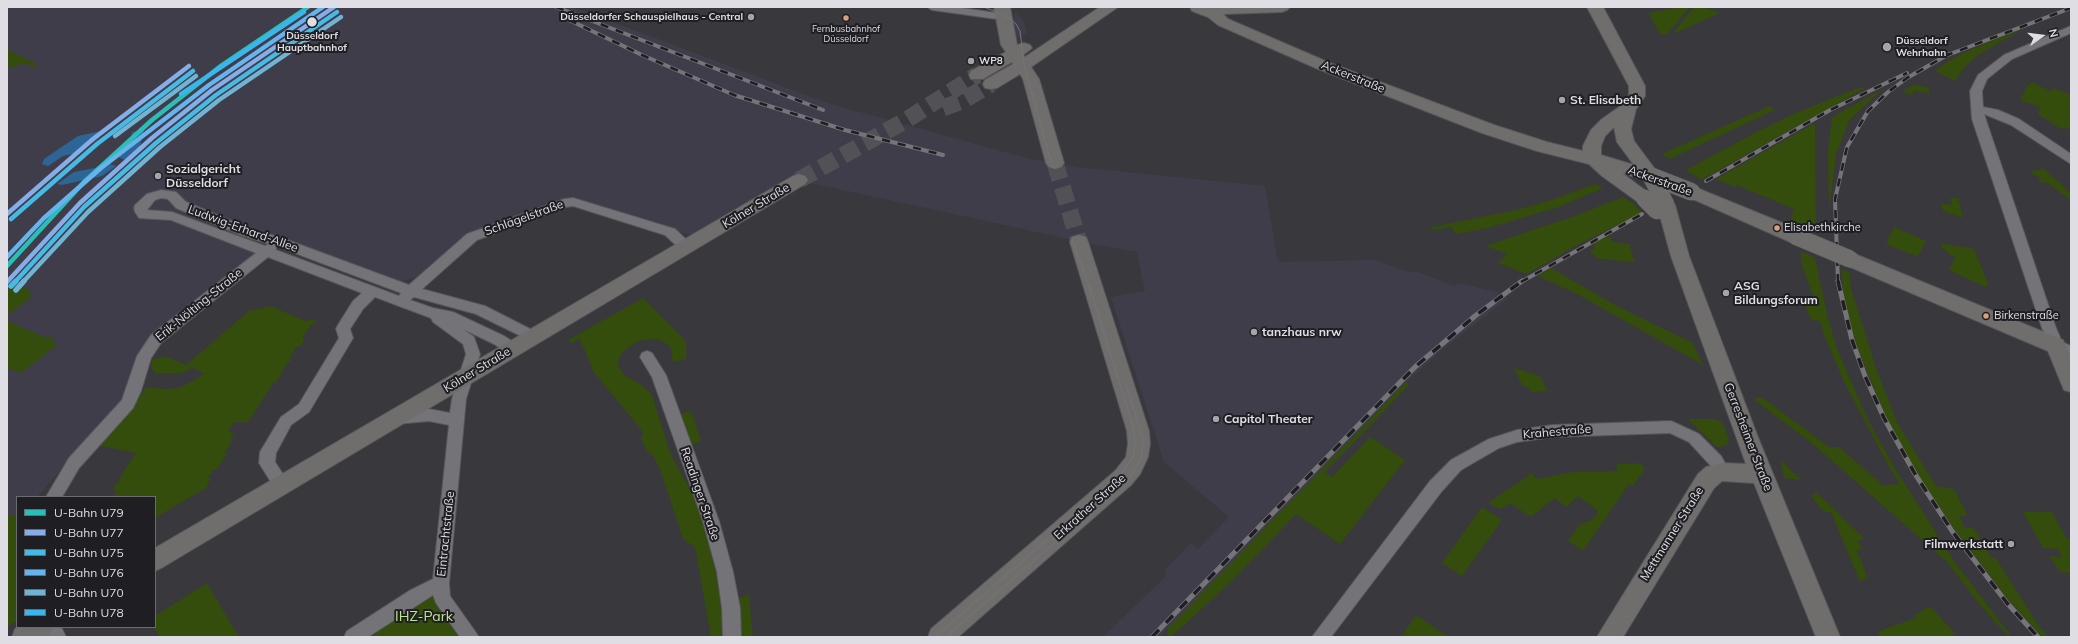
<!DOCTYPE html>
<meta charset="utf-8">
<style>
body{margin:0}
#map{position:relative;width:2078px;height:644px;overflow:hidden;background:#39383d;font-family:Mulish,sans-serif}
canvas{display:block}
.frame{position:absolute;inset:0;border:8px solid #dfdee4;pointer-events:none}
.legend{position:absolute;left:16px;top:496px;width:140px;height:132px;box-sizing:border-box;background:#1f1e23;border:1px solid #6c6b70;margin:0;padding:5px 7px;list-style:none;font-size:12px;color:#dfdee4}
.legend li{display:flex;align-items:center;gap:8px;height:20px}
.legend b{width:20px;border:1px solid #6c6b70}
.north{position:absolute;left:2022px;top:16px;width:40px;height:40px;-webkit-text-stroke:3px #1f1e23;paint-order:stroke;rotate:76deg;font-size:11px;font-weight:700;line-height:16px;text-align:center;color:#dfdee4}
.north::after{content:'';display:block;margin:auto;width:14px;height:18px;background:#dfdee4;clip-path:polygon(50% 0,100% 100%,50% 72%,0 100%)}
</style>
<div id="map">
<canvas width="2078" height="644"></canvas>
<div class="frame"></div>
<ul class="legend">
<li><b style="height:5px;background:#2dbdb7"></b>U-Bahn U79</li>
<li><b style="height:5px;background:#85ade8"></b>U-Bahn U77</li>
<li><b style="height:5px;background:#46bae4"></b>U-Bahn U75</li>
<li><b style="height:5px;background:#66b4ef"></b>U-Bahn U76</li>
<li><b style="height:5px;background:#71b3d2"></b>U-Bahn U70</li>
<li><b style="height:5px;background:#3ab6ed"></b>U-Bahn U78</li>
</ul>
<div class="north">N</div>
</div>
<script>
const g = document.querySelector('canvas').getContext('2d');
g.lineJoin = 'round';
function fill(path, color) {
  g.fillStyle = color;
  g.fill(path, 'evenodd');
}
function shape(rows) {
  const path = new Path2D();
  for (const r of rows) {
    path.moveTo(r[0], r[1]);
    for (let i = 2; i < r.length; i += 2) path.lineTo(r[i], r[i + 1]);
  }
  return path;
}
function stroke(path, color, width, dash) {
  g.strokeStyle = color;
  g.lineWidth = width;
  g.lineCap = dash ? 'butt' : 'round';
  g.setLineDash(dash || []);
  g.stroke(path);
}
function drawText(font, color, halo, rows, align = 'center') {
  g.font = font + ' Mulish,sans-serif';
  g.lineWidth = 4;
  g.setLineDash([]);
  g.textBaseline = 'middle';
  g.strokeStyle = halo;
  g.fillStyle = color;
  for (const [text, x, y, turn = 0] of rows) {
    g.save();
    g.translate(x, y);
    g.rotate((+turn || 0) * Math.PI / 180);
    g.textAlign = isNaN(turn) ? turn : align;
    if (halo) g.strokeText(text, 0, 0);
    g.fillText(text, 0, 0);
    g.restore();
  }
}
const built = shape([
 [7,7,573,7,827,103,1026,158,1076,167,1265,186,1278,262,1375,260,1409,272,1415,271,1454,286,1458,283,1496,292,1508,298,1444,348,1406,382,1409,385,1309,489,1296,514,1249,564,1178,631,1167,629,1160,637,1103,637,1165,577,1165,570,1191,543,1198,549,1229,517,1164,462,1111,297,1145,291,1137,252,1097,245,792,179,697,237,575,201,478,232,427,275,397,282,274,241,148,341,125,405,81,447,37,497,17,497,17,515,7,515],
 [1015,12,1023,20,1027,33,1017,39,1014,25]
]);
const green = shape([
 [1683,7,1690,7,1667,34,1664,35,1660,34,1648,13],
 [1694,7,1702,7,1720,13,1676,33,1674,32],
 [2026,27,1978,55,1964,68,1955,81,1935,71,1951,59,1974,48],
 [7,49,39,65,35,67,22,63,14,67,7,66],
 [2032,82,2050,91,2054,88,2071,95,2071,131,2066,127,2061,129,2038,114,2040,107,2020,100,2027,86],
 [1914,84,1929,88,1929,94,1913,90,1913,95,1902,92],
 [1867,87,1701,180,1686,170,1758,131,1796,113,1855,89],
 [1883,89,1850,119,1836,154,1829,212,1828,149,1832,117],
 [1769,106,1775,110,1670,159,1662,154],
 [1815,123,1816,232,1790,221,1794,209,1736,185,1735,187,1716,179],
 [2043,168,2071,193,2071,201,2048,183,2041,182,2038,176,2033,175,2031,170,2035,171],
 [1595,184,1603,188,1559,207,1488,228,1456,234,1451,227,1435,230,1428,228,1520,209,1548,201],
 [1623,197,1634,204,1642,213,1577,245,1527,274,1498,263,1507,254,1485,246,1569,218],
 [1950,198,1958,198,1963,218,1943,211,1940,203,1952,205],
 [1894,227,1926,241,1918,257,1886,244],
 [1607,236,1610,237,1612,242,1629,244,1635,262,1599,259,1589,251,1595,248,1594,243],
 [1940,243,1974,249,1989,286,1986,285,1985,287,1949,270,1955,258,1943,249],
 [1801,251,1815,258,1828,318,1838,351,1868,420,1893,465,1954,561,2012,637,2009,637,1979,604,1947,562,1814,445,1756,401,1754,397,1763,398,1829,447,1839,447,1883,485,1900,484,1888,465,1845,384,1824,335,1820,321,1811,320,1805,305,1816,305,1801,262],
 [1551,268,1617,306,1693,343,1703,365,1575,293,1538,276],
 [1842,269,1849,272,1851,288,1877,371,1897,422,1936,486,1954,489,1968,516,1959,516,1965,528,1974,528,1991,558,1996,558,2038,625,2049,637,2042,637,2007,598,1955,530,1916,473,1886,417,1854,340,1843,299],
 [21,286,31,291,28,294,33,296,7,315,7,289],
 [643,298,686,341,686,359,673,362,671,348,664,342,657,339,644,340,636,342,624,351,620,356,618,366,624,375,643,386,652,395,670,453,693,495,704,526,716,572,725,637,711,637,695,547,683,539,660,469,653,456,646,450,641,438,643,432,593,371,584,348,579,339,571,343,568,340],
 [271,306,305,321,316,319,316,323,311,325,302,338,305,339,301,346,297,346,289,359,292,359,290,362,287,362,277,382,274,382,248,422,234,422,228,431,234,432,230,439,233,439,224,454,227,454,216,470,213,470,208,478,211,479,207,485,208,487,155,518,155,497,114,497,116,490,113,490,115,484,118,483,124,470,132,460,130,460,136,453,97,445,126,418,146,387,168,389,181,387,193,381,204,373,193,368,181,373,156,373,151,368,152,360,165,356,186,365,249,311],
 [7,321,47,338,52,336,54,338,51,341,58,344,21,373,7,368],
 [1514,368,1540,376,1547,391,1531,392,1529,388,1522,385],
 [1406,382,1409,385,1325,472,1332,477,1370,437,1405,460,1340,544,1296,514,1232,581,1171,637,1168,637,1167,629],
 [691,411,701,441,692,445,681,414],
 [1688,419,1713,419,1720,421,1724,425,1729,442,1725,446,1717,447],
 [1780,460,1802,480,1784,478],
 [1641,463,1645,469,1633,486,1629,484,1583,551,1568,541,1579,525,1593,519,1598,511,1578,496,1566,507,1555,498,1531,517,1510,503,1501,509,1488,503,1532,473,1536,479,1573,472,1618,471,1616,464],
 [1816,492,1864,538,1857,542,1863,548,1856,551,1861,559,1867,577,1860,582,1831,512,1824,512,1811,496],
 [1482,507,1502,520,1462,576,1442,563],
 [2023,512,2052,512,2067,539,2071,539,2071,573,2060,572,2049,556,2062,557,2058,549,2043,548],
 [7,515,17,515,17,621,7,627],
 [207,583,239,637,159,637,154,627,155,616],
 [429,591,462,637,361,637],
 [749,595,753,637,742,637,738,598],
 [1928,607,1933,609,1958,637,1881,637,1877,632,1912,619,1916,618,1915,615],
 [1416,615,1441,632,1449,637,1401,637]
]);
const water = shape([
 [144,130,139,150,125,160,117,156,129,149,132,132],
 [101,131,99,138,77,153,63,156,48,166,42,164,44,159,78,136],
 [104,162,116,166,102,176,62,185,57,184,74,172,95,168]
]);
const secondaryTunnel = shape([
 [943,108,962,101,991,84],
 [1055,163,1079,242],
 [799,180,903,122,977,75]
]);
const street = shape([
 [927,7,955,7,1004,14,1009,17,1004,20,932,10,927,7],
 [2071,26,2071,33,2012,59,1987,79,1982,91,1983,107,1998,110,2019,119,2071,154,2071,164,2011,125,1984,114,2056,328,2062,342,2071,346,2071,358,2051,350,2042,328,1972,119,1970,91,1978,75,2004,55,2071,26],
 [161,190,176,192,186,202,251,229,282,238,409,285,467,234,564,199,573,198,675,229,691,244,693,247,691,250,686,252,681,250,665,235,573,206,566,207,477,240,422,289,485,306,538,333,540,337,538,341,533,342,476,314,414,297,410,300,433,308,453,312,504,336,518,345,520,349,518,353,513,355,508,353,494,344,463,329,474,337,480,354,466,399,449,583,450,596,479,637,460,637,436,603,433,595,368,637,344,637,347,631,409,591,433,579,449,425,429,421,396,424,391,422,388,418,391,414,396,412,429,409,450,413,452,399,466,354,463,344,433,322,431,318,375,297,363,309,350,329,353,338,309,412,291,425,276,453,275,462,290,485,288,490,282,492,276,490,259,463,260,452,281,417,299,404,339,338,336,329,338,325,353,301,362,293,268,257,161,343,151,358,141,391,133,408,79,468,62,497,46,497,69,458,122,400,137,356,151,335,256,253,171,220,139,218,135,212,134,208,135,205,147,194,161,190],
 [161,198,168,199,176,208,241,235,269,244,265,246,172,212,147,210,155,200,161,198],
 [276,246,401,293,399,296,276,250,276,246],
 [647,351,652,353,666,375,719,521,733,572,740,608,741,637,723,637,722,608,717,572,703,521,652,377,640,357,642,353,647,351],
 [1671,421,1699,434,1721,456,1730,472,1728,477,1722,479,1716,477,1711,466,1689,442,1670,433,1553,437,1517,442,1499,448,1461,470,1442,491,1331,637,1312,637,1430,481,1451,460,1489,439,1517,430,1553,425,1671,421],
 [43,627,61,627,66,637,48,637,43,627]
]);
const secondary = shape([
 [994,7,1010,7,1017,45,1024,43,1030,45,1032,48,1023,55,1025,57,1100,7,1118,7,1031,67,1039,79,1064,163,1061,167,1055,169,1049,167,1046,163,1023,79,1020,74,997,88,991,89,985,88,983,84,985,80,1013,64,1012,62,983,79,971,79,969,75,971,71,1006,52,1001,45,994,7],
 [1190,7,1290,7,1287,10,1282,12,1223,14,1228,19,1330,63,1494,125,1547,142,1583,151,1583,146,1591,130,1602,119,1622,105,1629,96,1629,86,1587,7,1603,7,1645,86,1645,96,1636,109,1631,129,1634,141,1660,176,1657,180,1651,182,1622,173,1650,194,1653,198,1650,202,1644,204,1638,202,1602,176,1589,164,1537,151,1482,133,1318,69,1218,25,1208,17,1192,11,1190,7],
 [1614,127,1617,142,1634,165,1601,155,1601,146,1605,136,1614,127],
 [799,174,805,176,808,180,805,184,163,567,155,571,155,548,793,176,799,174],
 [1692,186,1802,231,1804,236,1802,241,1795,243,1788,241,1686,196,1683,192,1686,188,1692,186],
 [1666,199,1672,201,1675,205,1689,256,1759,440,1840,637,1816,637,1754,483,1722,481,1714,488,1623,637,1597,637,1698,474,1706,467,1722,463,1746,464,1671,256,1657,205,1660,201,1666,199],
 [1079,235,1086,237,1088,242,1149,431,1150,444,1148,457,1140,474,1131,485,958,637,928,637,931,629,1115,471,1126,457,1128,444,1127,431,1070,242,1072,237,1079,235],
 [1850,252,2063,340,2071,358,2071,392,2064,390,2048,351,1843,264,1840,259,1843,254,1850,252],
 [18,627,53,627,50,635,47,637,12,637,15,629,18,627]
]);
const tram = shape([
 [984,7,1008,17,1016,24,1020,31,1024,64,1051,161],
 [935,637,1118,478,1133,457,1135,441,1133,426,1091,291,1072,240],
 [946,637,1127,480,1134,471,1141,458,1143,439,1126,384]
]);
const railFar1 = shape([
 [556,7,823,110],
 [569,20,642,55,734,95,845,130,943,155],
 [1945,56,2071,8],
 [1706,181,1830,110,1907,73],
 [1521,282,1642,214],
 [1838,282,1835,199,1847,147,1868,111,1888,92,1907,78,1949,54]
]);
const rail = shape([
 [1838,281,1852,340,1865,376,1884,418,1915,474,1952,531,2007,603,2038,637],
 [1152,637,1415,367,1475,316,1522,281]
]);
const secondaryBridge = shape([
 [1651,176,1692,192],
 [1651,176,1666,205],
 [1644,198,1657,211],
 [1795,236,1850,259]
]);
const metro1 = shape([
 [7,266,84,182,152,120,222,65,308,7]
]);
const metro2 = shape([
 [7,214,93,139,189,66],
 [7,282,80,203,152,138,212,90,334,7]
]);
const metro3Far1 = shape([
 [11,219,97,144,193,71],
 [15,282,84,207,156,143,216,95,337,12]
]);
const metro3 = shape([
 [11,286,16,281]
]);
const metro4 = shape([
 [7,257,44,218,101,168,209,85,323,7]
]);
const metro5Far1 = shape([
 [115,136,196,76],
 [23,282,88,212,160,147,219,100,341,17]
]);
const metro5 = shape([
 [16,290,24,281]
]);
const metro6 = shape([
 [181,94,304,12]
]);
const markers = [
 [751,17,4,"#a5a4aa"],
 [846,18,3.5,"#d9a179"],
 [312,22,5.5,"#dfdee4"],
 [1887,47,5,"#a5a4aa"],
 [971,61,4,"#a5a4aa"],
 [1562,100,4,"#a5a4aa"],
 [158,176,4,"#a5a4aa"],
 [1777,228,3.5,"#d9a179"],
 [1726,293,4,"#a5a4aa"],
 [1986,316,3.5,"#d9a179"],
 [1254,332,4,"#a5a4aa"],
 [1216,419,4,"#a5a4aa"],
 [2011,544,4,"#a5a4aa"]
];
const farBusnames = [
 ["Fernbusbahnhof",846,29],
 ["Düsseldorf",846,39]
];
const farPoinames = [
 ["Düsseldorfer Schauspielhaus - Central",743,17,"right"],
 ["Düsseldorf",1896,41],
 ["Wehrhahn",1896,53],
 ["WP8",979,61]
];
const farStopnames = [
 ["Düsseldorf",312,36],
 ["Hauptbahnhof",312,48]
];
const busNames = [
 ["Elisabethkirche",1784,228],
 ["Birkenstraße",1994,316]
];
const streetNames = [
 ["Ackerstraße",1353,77,22],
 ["Ackerstraße",1660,181,20],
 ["Kölner Straße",756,206,-31],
 ["Schlägelstraße",524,218,-20],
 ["Ludwig-Erhard-Allee",243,229,20],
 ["Erik-Nölting-Straße",199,305,-39],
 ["Kölner Straße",477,370,-31],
 ["Krahestraße",1557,432,-5],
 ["Gerresheimer Straße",1748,437,69],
 ["Readinger Straße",700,494,71],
 ["Erkrather Straße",1090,507,-42],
 ["Eintrachtstraße",446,534,-84],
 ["Mettmanner Straße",1672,534,-58]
];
const poiNames = [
 ["St. Elisabeth",1570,100],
 ["Sozialgericht",166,169],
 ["Düsseldorf",166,183],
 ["ASG",1734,286],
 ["Bildungsforum",1734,300],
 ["tanzhaus nrw",1262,332],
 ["Capitol Theater",1224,419],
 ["Filmwerkstatt",2003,544,"right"]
];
const nearParknames = [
 ["IHZ-Park",424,617]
];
fill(built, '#403d4b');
fill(green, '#344c0c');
fill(water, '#2d6696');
stroke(secondaryTunnel, '#525156', 17, [17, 8]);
stroke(street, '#57565a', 2);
stroke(secondary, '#57565a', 2);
fill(street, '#747478');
fill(secondary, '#706e6d');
stroke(tram, '#757478', 1);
stroke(railFar1, '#757478', 4);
stroke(rail, '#757478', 5);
stroke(railFar1, '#1f1e23', 2.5, [8]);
stroke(rail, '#1f1e23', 3.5, [10]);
stroke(secondaryBridge, '#57565a', 18, []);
stroke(secondaryBridge, '#706e6d', 17);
stroke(metro1, '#2dbdb7', 4.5);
stroke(metro2, '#85ade8', 4.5);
stroke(metro3Far1, '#46bae4', 4.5);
stroke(metro3, '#46bae4', 5.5);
stroke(metro4, '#66b4ef', 4.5);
stroke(metro5Far1, '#71b3d2', 4.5);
stroke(metro5, '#71b3d2', 5.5);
stroke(metro6, '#3ab6ed', 4.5);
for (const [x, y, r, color] of markers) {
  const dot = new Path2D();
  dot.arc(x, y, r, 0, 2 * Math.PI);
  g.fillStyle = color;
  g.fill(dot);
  stroke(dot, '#1f1e23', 1.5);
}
drawText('9px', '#dfdee4', '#1f1e23', farBusnames);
drawText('bold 10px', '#dfdee4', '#1f1e23', farPoinames, 'left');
drawText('bold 10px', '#dfdee4', '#1f1e23', farStopnames);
drawText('11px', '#dfdee4', '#1f1e23', busNames, 'left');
drawText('12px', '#dfdee4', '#1f1e23', streetNames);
drawText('bold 12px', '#dfdee4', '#1f1e23', poiNames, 'left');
drawText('14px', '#bbe987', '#1f1e23', nearParknames);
</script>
